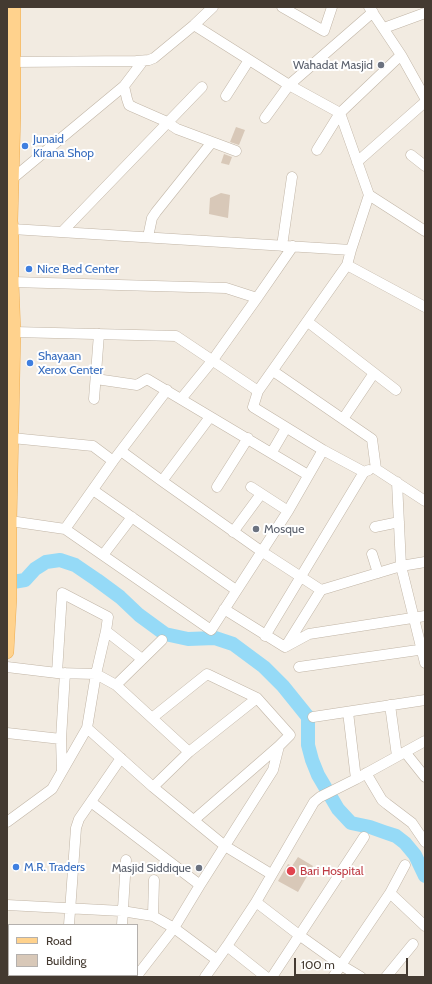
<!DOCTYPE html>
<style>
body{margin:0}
#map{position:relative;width:432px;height:984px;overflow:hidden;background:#f2ebe1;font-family:Cabin,sans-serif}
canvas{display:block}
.frame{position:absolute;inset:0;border:8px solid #443a31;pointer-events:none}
.legend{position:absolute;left:8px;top:924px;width:130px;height:52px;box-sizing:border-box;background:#fff;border:1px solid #b4b0ad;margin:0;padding:5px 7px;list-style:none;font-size:12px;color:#443a31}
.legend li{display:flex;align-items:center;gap:8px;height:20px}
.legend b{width:20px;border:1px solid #b4b0ad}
.scale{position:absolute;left:294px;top:958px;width:114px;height:18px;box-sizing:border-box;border:2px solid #443a31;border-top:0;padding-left:5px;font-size:12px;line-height:14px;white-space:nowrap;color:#443a31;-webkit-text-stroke:3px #fff;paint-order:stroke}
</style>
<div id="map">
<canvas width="432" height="984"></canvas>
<div class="frame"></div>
<ul class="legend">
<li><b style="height:5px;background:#ffd28d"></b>Road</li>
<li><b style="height:11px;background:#d8c8b8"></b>Building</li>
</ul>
<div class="scale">100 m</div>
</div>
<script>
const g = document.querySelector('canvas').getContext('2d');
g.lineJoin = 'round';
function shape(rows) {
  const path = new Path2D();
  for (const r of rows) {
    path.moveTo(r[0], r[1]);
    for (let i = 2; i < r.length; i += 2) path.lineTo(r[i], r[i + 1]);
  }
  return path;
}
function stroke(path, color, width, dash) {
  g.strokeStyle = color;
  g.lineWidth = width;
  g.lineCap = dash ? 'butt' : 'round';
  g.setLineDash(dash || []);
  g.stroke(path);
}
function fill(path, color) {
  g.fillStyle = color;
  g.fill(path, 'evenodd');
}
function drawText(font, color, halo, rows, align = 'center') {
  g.font = font + ' Cabin,sans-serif';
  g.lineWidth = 4;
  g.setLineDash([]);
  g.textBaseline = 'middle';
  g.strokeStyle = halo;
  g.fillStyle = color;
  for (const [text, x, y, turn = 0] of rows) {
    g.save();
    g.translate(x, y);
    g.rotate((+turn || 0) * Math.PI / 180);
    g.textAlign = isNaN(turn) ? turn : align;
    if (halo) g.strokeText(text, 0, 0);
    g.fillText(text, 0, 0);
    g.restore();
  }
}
const river = shape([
 [7,583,25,580,35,569,46,562,60,560,75,565,97,580,120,597,139,615,165,634,188,639,215,638,233,644,264,667,283,686,308,717,308,745,312,760,318,775,338,809,351,823,370,827,384,832,396,836,405,843,415,855,425,876]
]);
const building = shape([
 [236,127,245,130,239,145,230,142],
 [224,154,232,157,229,165,221,163],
 [221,193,230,195,228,218,209,214,210,198],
 [298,857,313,866,298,892,278,881,288,864,292,866]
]);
const minor = shape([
 [282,7,324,31,332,7],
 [369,7,401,55,425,98],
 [384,28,425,13],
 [13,62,136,61,149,60,154,58,194,25,213,7],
 [124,86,127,99,129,105,133,107,165,121,177,129,236,151],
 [226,96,249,60],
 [265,118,289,85,373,12],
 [317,150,340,113,401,55],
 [411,155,425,166],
 [357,162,425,102],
 [12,179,124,86,143,61],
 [369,195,425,231],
 [12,229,351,250],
 [62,232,202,87],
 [148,237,152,218,156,212,212,142],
 [282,246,292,177],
 [347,265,425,307],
 [12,282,226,288,257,298],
 [308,322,396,390],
 [14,332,176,336,258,391,347,265,351,250,369,195,340,113,289,85,194,25],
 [273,371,372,439,376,469,425,501],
 [96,379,137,385,147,379,308,475],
 [258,391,253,407,323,450,364,472,369,470],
 [94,399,99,334],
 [181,399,212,361,257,298,293,246],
 [343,419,374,373],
 [12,438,93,446,113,461],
 [121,451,162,481,261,551,321,590,401,566,425,562],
 [272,452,286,428],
 [162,481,210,417],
 [397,482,401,566,425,663],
 [217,487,248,438],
 [251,487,288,511],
 [93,490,236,590],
 [10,521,65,529,211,630,288,511,323,450],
 [375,527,399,522],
 [65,529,113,461,167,390],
 [233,532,261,494],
 [372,554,378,573],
 [103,555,132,517],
 [224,609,285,647],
 [106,631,142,659],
 [265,636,364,472],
 [286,646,321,590],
 [285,647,309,634,425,616],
 [7,667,57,673,96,674,116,685,189,752],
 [299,667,425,649],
 [116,685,162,640],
 [390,705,397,756],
 [348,712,356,779],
 [313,717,425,700],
 [152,718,207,674,257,698,290,735,279,746,194,820],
 [87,728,153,787,225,846,271,874],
 [7,733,61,739,62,771],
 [61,739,65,673],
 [405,752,425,777],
 [366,773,382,800,387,804,412,823,425,842],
 [153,787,189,752,257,698],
 [91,802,200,885],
 [7,822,52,789,87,728,96,674,106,631,108,617,62,593,57,673],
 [390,893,425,926],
 [256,902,299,935,341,965,361,977],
 [7,905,122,911,153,916,174,928,217,960],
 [153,916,154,880],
 [69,925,76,828,79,819,121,758],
 [122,925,126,860],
 [227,946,266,977],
 [66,977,66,975],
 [119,977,119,975],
 [136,977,174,928,200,885,273,770,279,746],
 [205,977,227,946,256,902,314,802,320,797,356,779,425,741],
 [272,977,364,837],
 [333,977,390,893,405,865],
 [386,977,413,944]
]);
const major = shape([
 [7,652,10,598,10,521,14,332,12,282,12,229,11,221,14,113,14,7]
]);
const markers = [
 [381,65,4,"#6b7280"],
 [25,146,4,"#3f7fe0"],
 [29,269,4,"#3f7fe0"],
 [30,363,4,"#3f7fe0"],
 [256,529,4,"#6b7280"],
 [16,867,4,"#3f7fe0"],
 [199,868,4,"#6b7280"],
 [291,871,5,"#e0444e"]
];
const worshipNames = [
 ["Wahadat Masjid",373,65],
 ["Mosque",264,529,"left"],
 ["Masjid Siddique",191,868]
];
const shopNames = [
 ["Junaid",33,139],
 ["Kirana Shop",33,153],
 ["Nice Bed Center",37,269],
 ["Shayaan",38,356],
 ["Xerox Center",38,370],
 ["M.R. Traders",24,867]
];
const healthNames = [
 ["Bari Hospital",300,871]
];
stroke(river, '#95daf7', 14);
fill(building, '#d8c8b8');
stroke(minor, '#c1b5a6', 11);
stroke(major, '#eeae53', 14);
stroke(minor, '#fff', 10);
stroke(major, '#ffd28d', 13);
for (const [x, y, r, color] of markers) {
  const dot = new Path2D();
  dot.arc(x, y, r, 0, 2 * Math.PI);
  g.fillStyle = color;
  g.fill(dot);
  stroke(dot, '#fff', 1.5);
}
drawText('12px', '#5b616d', '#fff', worshipNames, 'right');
drawText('12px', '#366cbe', '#fff', shopNames, 'left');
drawText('12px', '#be3a42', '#fff', healthNames, 'left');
</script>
